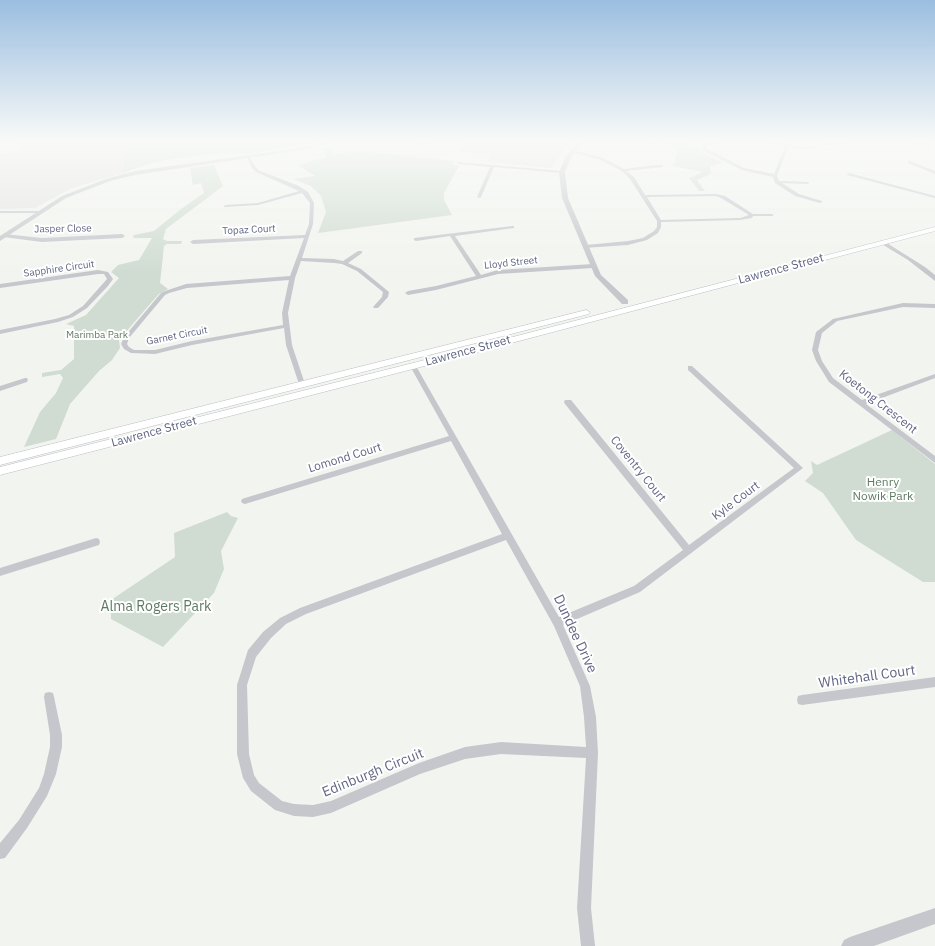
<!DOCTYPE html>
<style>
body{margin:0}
canvas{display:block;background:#f2f4ef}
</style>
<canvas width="935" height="946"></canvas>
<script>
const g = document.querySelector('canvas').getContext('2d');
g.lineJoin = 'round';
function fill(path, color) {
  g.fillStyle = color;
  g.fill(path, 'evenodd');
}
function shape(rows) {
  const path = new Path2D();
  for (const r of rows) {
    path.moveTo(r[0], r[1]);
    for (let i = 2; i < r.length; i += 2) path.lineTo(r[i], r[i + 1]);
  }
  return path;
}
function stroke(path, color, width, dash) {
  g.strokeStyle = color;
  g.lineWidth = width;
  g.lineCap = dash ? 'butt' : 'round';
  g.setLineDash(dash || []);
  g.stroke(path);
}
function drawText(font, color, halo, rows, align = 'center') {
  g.font = font + ' "IBM Plex Sans",sans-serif';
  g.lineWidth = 4;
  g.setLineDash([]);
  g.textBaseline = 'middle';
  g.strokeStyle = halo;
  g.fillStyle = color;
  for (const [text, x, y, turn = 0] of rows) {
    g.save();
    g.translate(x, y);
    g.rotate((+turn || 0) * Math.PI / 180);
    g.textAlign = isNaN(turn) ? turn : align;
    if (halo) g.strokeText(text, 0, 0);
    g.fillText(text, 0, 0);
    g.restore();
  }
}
const built = shape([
 [23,141,125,141,123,173,72,188,35,208,0,209,0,154,19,151],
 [468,141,575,141,564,150,552,168,487,162,490,155,458,151]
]);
const green = shape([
 [125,141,325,141,254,153,209,154,171,159,152,163,123,173],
 [661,141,679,141,683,143,699,147,703,153,723,163,710,166,711,174,697,180,705,191,699,191,689,178,703,172,673,166,672,165,675,162,676,154,678,152,669,142],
 [329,146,335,154,359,151,455,161,452,164,459,166,444,193,444,200,452,215,318,233,326,212,321,196,311,186,293,179,315,176,298,165,327,157,321,148],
 [214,165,223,186,166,229,163,239,167,241,182,241,181,244,167,244,164,246,160,283,168,289,159,294,150,304,119,340,120,348,112,360,99,371,70,404,56,439,24,447,40,412,56,393,63,378,60,374,42,377,42,373,61,370,74,359,74,326,66,324,86,315,119,278,111,272,118,265,139,260,152,238,133,238,134,235,154,231,181,209,204,193,201,183,193,185,190,168],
 [892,430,935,464,935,582,923,582,856,540,823,493,805,481,813,473,811,461,817,465],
 [227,512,231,516,238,518,221,551,224,569,214,593,163,647,111,619,111,600,175,557,174,533]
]);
const minor = shape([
 [426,141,431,141,420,147,417,146,426,141],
 [631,141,651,141,653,142,651,143,631,141],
 [715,141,723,141,707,145,706,147,707,149,744,168,774,174,785,147,766,141,804,147,844,141,853,141,804,149,788,147,777,176,779,181,809,182,809,183,807,184,782,183,799,194,822,201,822,202,820,203,795,196,775,183,773,177,742,170,704,151,702,147,705,143,715,141],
 [573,150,603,158,624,169,655,165,663,165,663,167,662,167,626,171,634,177,645,195,716,194,725,196,753,214,772,214,774,215,772,216,753,216,752,218,740,220,661,222,661,227,658,233,647,240,628,245,584,248,583,247,586,245,628,241,643,238,654,231,657,227,657,221,630,179,622,171,601,160,572,152,573,150],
 [716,196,721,198,749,215,740,218,661,220,647,197,716,196],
 [247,156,249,156,255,166,258,170,299,186,308,192,314,203,313,224,302,258,334,259,343,261,358,251,362,251,362,253,348,263,361,269,389,292,388,297,378,308,374,308,373,307,382,297,383,292,357,271,342,264,334,263,301,261,295,278,288,313,292,345,305,384,302,386,299,384,286,345,284,328,192,345,155,354,131,353,124,349,121,344,124,337,161,293,165,291,186,284,290,276,304,238,193,244,190,242,193,240,305,235,309,224,310,203,302,193,258,205,224,207,224,206,226,205,258,203,299,191,256,172,251,167,247,156],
 [289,280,282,313,283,325,192,341,155,350,134,350,129,347,127,344,129,338,165,295,169,293,187,288,289,280],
 [908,161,910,161,935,171,935,174,908,163,908,161],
 [457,162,562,171,564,172,562,173,494,167,481,197,479,198,477,197,490,167,458,164,457,162],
 [849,173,935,196,935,198,847,175,847,174,849,173],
 [0,211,42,211,44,212,42,213,0,213,0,211],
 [512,226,514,226,514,228,455,236,481,275,498,270,593,264,596,266,593,268,498,274,436,290,408,295,405,293,408,291,436,286,476,276,450,236,416,241,414,240,414,238,512,226],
 [5,234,42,238,122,234,125,236,122,238,42,242,3,237,2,236,5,234],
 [98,270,108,272,113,279,108,286,87,308,73,317,58,322,0,334,0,330,55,319,69,315,83,306,107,279,104,274,98,274,0,288,0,284,98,270],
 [903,303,935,304,935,308,903,307,837,321,822,333,818,350,822,361,833,378,862,400,935,374,935,378,866,404,935,456,935,463,829,382,816,361,812,350,816,332,833,319,903,303],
 [411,364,413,364,416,366,559,617,634,586,683,550,565,404,564,402,565,400,571,400,689,545,794,468,688,370,688,366,692,366,803,468,640,592,563,625,590,686,596,717,598,753,591,908,595,946,581,946,577,908,586,758,501,754,465,759,420,774,331,813,313,817,294,816,275,810,251,791,243,778,237,754,237,685,248,650,263,632,280,618,300,608,502,534,451,441,245,504,242,503,241,501,242,499,245,498,449,436,410,366,411,364],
 [506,540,554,626,580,686,584,717,586,747,501,742,465,747,419,763,331,801,313,805,294,804,282,801,259,783,254,775,249,754,247,685,256,657,271,638,286,624,306,614,506,540],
 [25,378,27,378,28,380,27,382,0,391,0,386,25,378],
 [96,538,99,539,100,542,99,545,0,576,0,568,96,538],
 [935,677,935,687,802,705,798,704,797,700,798,696,802,695,935,677],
 [49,692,53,693,54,697,62,735,62,747,56,774,47,796,27,828,5,858,0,859,0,843,19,820,39,788,44,774,50,747,50,735,44,697,45,693,49,692]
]);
const tertiary = shape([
 [329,141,338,141,294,151,135,175,110,181,66,198,0,241,0,236,62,196,106,179,135,171,294,149,329,141],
 [580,141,585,141,571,157,565,172,568,198,601,275,628,300,628,304,622,304,595,276,562,198,559,172,566,156,580,141],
 [882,240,925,267,935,275,935,281,908,260,880,243,879,242,882,240],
 [935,908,935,924,874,946,841,946,844,940,850,937,935,908]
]);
const secondary = shape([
 [908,141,915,141,935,149,935,153,908,141],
 [935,227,935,231,413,369,0,475,0,467,413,363,935,227],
 [586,310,590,312,589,314,0,465,0,457,586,310]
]);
const farStreetnames = [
 ["Jasper Close",63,229,-1],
 ["Topaz Court",249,230,-3],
 ["Lloyd Street",511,263,-6],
 ["Sapphire Circuit",59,269,-8],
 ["Garnet Circuit",177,336,-11]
];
const farParknames = [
 ["Marimba Park",97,335]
];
const streetNames = [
 ["Lawrence Street",781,269,-15],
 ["Lawrence Street",468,351,-15],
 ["Koetong Crescent",878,402,38],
 ["Lawrence Street",154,432,-15],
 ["Lomond Court",345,458,-17],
 ["Coventry Court",638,469,51],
 ["Kyle Court",736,501,-37]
];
const parkNames = [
 ["Henry",883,483],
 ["Nowik Park",883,497]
];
const nearParknames = [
 ["Alma Rogers Park",156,607]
];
const nearStreetnames = [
 ["Dundee Drive",575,634,65],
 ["Whitehall Court",867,677,-8],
 ["Edinburgh Circuit",373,773,-22]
];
fill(built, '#e3e4e3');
fill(green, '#d0dcd1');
stroke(secondary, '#bcbdc4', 1);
fill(minor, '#c6c7cc');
fill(tertiary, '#c6c7cc');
fill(secondary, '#fff');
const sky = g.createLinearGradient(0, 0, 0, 273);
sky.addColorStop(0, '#9bbee0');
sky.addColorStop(0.52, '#f9faf8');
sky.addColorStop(1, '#f9faf800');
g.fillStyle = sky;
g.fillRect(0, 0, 935, 273);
drawText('10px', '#606683', '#fff', farStreetnames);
drawText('10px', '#5f7a64', '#fff', farParknames);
drawText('12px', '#606683', '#fff', streetNames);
drawText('12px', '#5f7a64', '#fff', parkNames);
drawText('14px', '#5f7a64', '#fff', nearParknames);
drawText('14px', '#606683', '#fff', nearStreetnames);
</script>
